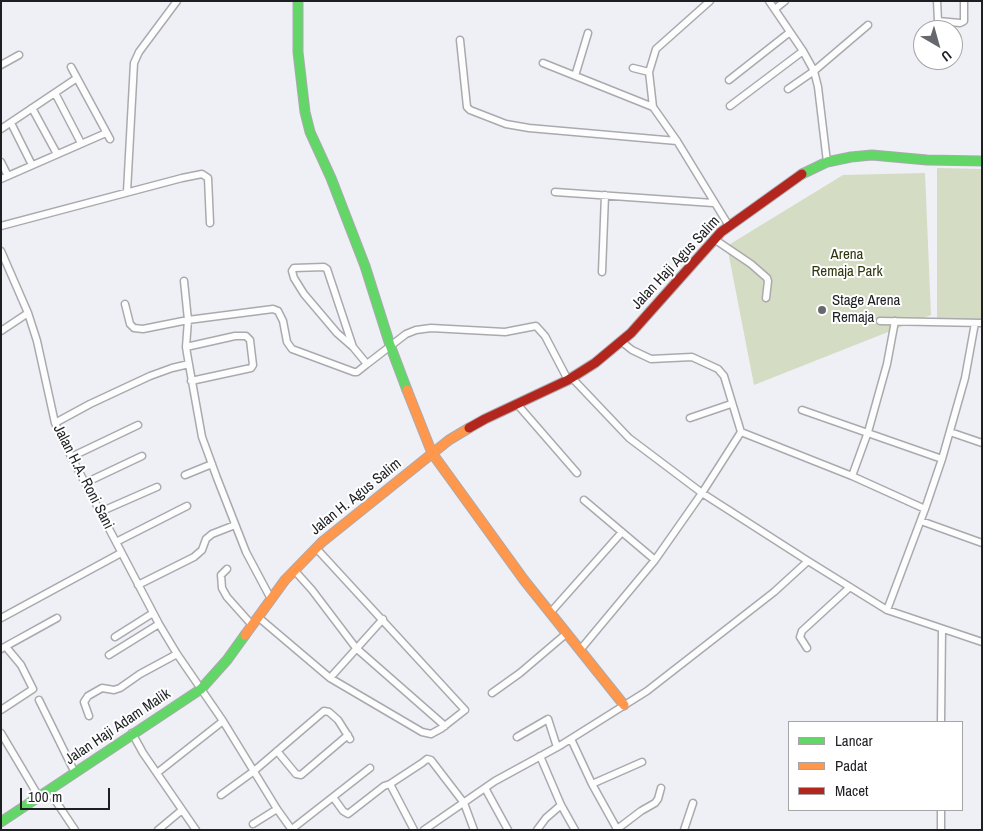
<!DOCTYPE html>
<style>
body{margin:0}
#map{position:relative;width:983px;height:831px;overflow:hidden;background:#eff0f6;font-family:"Archivo Narrow",sans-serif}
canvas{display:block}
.frame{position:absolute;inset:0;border:2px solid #1e1f23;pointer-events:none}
.legend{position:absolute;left:788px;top:721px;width:175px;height:90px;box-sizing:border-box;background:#fff;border:1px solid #a5a5a7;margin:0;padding:6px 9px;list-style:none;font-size:15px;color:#1e1f23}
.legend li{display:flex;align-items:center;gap:10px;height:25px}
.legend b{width:25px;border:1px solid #a5a5a7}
.north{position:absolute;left:913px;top:20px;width:50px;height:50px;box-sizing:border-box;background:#fff;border:1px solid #a5a5a7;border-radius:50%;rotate:142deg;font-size:14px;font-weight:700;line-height:20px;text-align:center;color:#1e1f23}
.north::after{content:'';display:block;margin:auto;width:18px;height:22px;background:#67686d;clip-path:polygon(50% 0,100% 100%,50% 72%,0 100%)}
.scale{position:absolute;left:20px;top:788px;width:90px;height:22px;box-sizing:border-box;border:2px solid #1e1f23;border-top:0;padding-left:6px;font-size:15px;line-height:18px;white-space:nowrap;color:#1e1f23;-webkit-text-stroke:4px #fff;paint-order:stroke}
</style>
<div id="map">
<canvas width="983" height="831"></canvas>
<div class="frame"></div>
<ul class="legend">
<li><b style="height:6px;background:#63d668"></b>Lancar</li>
<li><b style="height:6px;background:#ff974d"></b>Padat</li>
<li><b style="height:6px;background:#b3261e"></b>Macet</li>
</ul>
<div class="north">U</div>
<div class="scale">100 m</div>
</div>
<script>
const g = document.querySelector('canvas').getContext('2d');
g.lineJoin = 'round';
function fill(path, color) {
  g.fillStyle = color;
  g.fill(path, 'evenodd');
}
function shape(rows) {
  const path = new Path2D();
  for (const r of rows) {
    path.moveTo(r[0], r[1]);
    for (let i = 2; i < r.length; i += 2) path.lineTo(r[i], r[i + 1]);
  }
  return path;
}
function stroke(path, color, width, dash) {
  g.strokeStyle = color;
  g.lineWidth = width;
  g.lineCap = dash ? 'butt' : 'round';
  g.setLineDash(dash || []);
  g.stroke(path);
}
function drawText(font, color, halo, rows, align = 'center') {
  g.font = font + ' "Archivo Narrow",sans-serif';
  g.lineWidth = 4;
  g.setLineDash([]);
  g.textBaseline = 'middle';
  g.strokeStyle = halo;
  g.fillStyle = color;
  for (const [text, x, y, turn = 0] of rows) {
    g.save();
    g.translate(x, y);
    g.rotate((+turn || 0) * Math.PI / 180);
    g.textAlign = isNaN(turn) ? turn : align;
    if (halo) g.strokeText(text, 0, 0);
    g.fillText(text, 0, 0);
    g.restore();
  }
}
const green = shape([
 [937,168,982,169,982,320,937,319],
 [925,173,931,315,754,385,727,246,843,175]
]);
const street = shape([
 [710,1,656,49,649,72,653,107,677,141,729,226],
 [769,1,803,51,814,71,818,87,827,162],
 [937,1,938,21,960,23,964,21,964,1],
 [775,9,785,1],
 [460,40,467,107,470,110,506,124,529,128,677,141],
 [543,63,653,107],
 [1,65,19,55],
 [71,67,110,139],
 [633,68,649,72],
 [575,76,588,33],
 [729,80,790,32],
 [788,89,814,71,868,25],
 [55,93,81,143],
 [730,106,803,51],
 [32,108,57,154],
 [11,123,32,165],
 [1,129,77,78],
 [1,162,8,176],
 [1,179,106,133],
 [127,192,134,63,139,52,177,1],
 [555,192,713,203],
 [1,226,182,178,202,174,208,178,210,223],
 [714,239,751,264,767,278,768,281,766,298],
 [1,251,28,313,37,341,55,423,63,441,159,624,177,654,223,721,277,809,292,830],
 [602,272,605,195],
 [184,281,188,320,186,347,188,359,202,437,217,478,246,552,271,599],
 [125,304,130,324,134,328,143,329,188,320,273,309,278,311,283,321,287,342,292,349,354,372,357,372,367,364],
 [880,321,982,323],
 [1,331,28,313],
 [622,342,632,350,651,359,692,357,718,369,724,376,741,432,852,476,925,509],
 [186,347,235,336,246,336,250,340,253,365,251,368,191,381],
 [353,347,327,269,324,267,294,268,292,271,294,278,304,294,337,333,353,347,367,364,406,334,416,330,431,328,505,332,536,326,545,336,568,380],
 [572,378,629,438,702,493,808,561,887,610,982,642],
 [517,404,577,473],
 [802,410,942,459],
 [690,418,731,404],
 [55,423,90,404,150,376,172,368,189,364],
 [950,432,982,443],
 [71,457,138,425],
 [185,475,212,464],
 [852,476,868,432,887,364,895,321],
 [85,483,142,456],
 [584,500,655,560],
 [100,512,157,487],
 [921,521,982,543],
 [116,542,187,506],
 [227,569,221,575,222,588,227,597,252,625],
 [295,571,312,590,356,648,445,726],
 [138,585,194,557,202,550,206,539,212,534,235,525],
 [887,610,925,509,942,459,965,378,975,323],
 [550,613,622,532],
 [258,617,330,678,422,732,431,734,442,728,465,710,316,548],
 [1,618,121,553],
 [115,637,153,613],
 [807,648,800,637,802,631,850,587],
 [1,649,57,618],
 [580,650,655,560,702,493,741,432],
 [109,655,159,624],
 [330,678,383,619],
 [492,693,520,673,567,633],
 [39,700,75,773],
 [1,710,33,689,21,665,6,647],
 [89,716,84,702,88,696,102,688,114,690,120,688,140,674,177,654],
 [941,722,942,629],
 [1,733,39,797],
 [132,733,143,753,196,830],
 [517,737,548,719,557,747],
 [571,739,592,784,617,829],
 [277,751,296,774,301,775,348,735],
 [540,756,561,805,575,830],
 [157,773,223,721],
 [390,784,422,763,427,759,431,760,464,803,474,830],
 [592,784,642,762],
 [485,788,508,830],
 [49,791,75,830],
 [221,795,254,771,324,711,329,712,338,720,350,739],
 [333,797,343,811,348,814,384,786,390,784,414,830],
 [941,810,941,830],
 [253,824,277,809],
 [292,829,370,768],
 [158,830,182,810],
 [424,830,495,781,561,745,647,691,774,592,808,561],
 [537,830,546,818,561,805],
 [616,830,641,811,655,803,658,799,661,788],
 [684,830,693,803]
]);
const fast = shape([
 [298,1,298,52,305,112,310,132,331,178,365,266,390,345,407,390],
 [802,174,827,162,851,157,872,155,927,160,982,161],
 [1,822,201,689,227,660,245,635]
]);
const slow = shape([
 [407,390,432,453,524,580,624,705],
 [245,635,285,580,322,542,449,440,469,428]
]);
const jam = shape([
 [469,428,485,419,568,380,595,363,631,333,721,232,802,174]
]);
const markers = [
 [822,310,5,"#67686d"]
];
const parkNames = [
 ["Arena",847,255],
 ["Remaja Park",847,272]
];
const streetNames = [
 ["Jalan Haji Agus Salim",676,263,-47],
 ["Jalan H.A. Roni Sani",83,477,63],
 ["Jalan H. Agus Salim",356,497,-39],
 ["Jalan Haji Adam Malik",118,727,-34]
];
const poiNames = [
 ["Stage Arena",832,301],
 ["Remaja",832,318]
];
fill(green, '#d4dcc3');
stroke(street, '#aaaaae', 9);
stroke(fast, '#aaaaae', 11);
stroke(slow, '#aaaaae', 11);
stroke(jam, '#aaaaae', 11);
stroke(street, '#fdfdfe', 6);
stroke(fast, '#63d668', 9);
stroke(slow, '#ff974d', 9);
stroke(jam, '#b3261e', 9);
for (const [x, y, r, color] of markers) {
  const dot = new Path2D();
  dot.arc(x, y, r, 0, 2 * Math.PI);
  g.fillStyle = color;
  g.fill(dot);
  stroke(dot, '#fff', 2);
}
drawText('15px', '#2e370e', '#fff', parkNames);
drawText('15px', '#1e1f23', '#fff', streetNames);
drawText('15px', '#1e1f23', '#fff', poiNames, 'left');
</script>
